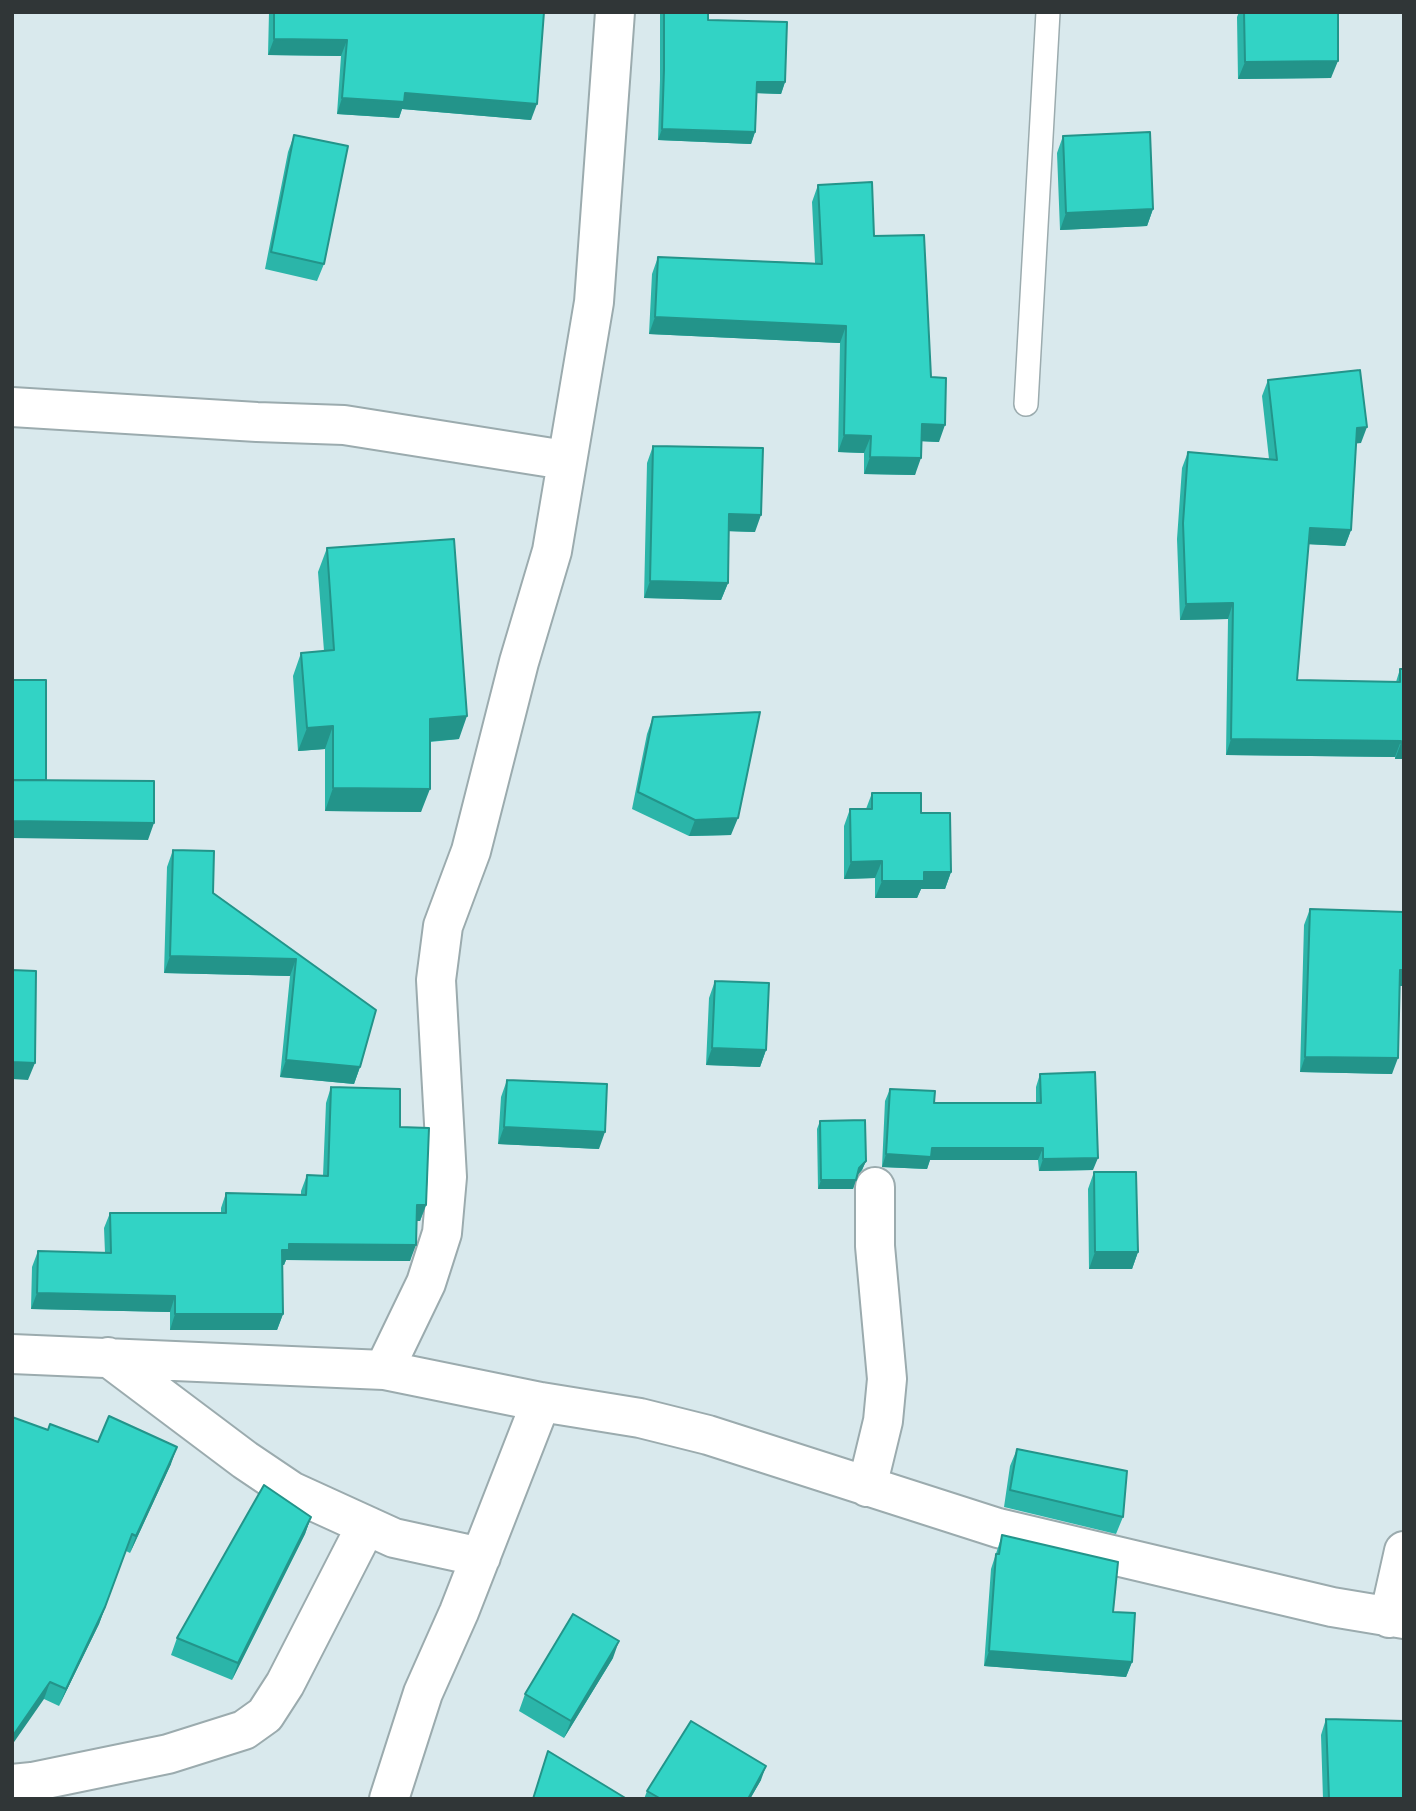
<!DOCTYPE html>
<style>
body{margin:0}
#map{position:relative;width:1416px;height:1811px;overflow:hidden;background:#d9e9ed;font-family:"Zilla Slab",serif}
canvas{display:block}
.frame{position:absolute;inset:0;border:14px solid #303637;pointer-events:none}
</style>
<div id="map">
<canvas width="1416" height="1811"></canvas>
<div class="frame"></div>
</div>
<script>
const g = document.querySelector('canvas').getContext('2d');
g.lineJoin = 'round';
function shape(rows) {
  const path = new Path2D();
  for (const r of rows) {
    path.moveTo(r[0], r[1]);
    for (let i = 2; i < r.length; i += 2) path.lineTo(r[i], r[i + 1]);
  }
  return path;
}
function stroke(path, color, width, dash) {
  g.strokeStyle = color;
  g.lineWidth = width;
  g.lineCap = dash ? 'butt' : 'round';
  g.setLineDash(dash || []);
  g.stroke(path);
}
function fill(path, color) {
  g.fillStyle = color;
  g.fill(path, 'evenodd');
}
const lane = shape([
 [1026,404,1048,12]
]);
const street = shape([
 [12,407,257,422,344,425,565,460],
 [12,1354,384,1370,541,1402,640,1418,708,1435,998,1528,1332,1607,1404,1619],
 [108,1357,245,1460,291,1491,394,1538,481,1557],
 [384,1370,426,1283,442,1233,447,1177,436,980,443,926,471,851,519,662,552,551,594,302,615,12],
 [867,1487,883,1421,887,1379,875,1246,875,1187],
 [1389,1618,1404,1551],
 [12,1784,32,1782,168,1754,244,1730,265,1715,285,1684,366,1526],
 [389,1799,423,1693,459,1612,541,1402]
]);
const wall = shape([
 [269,12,544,12,531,120,402,109,399,118,337,114,341,56,268,55],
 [660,12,708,12,708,20,785,82,781,94,756,93,755,132,751,144,658,140,660,80],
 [1239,12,1338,12,1331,78,1238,79,1237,17],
 [294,135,324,264,317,281,265,269,288,152],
 [1063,136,1153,209,1147,226,1060,230,1057,153],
 [818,185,874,236,931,377,939,442,921,441,915,475,864,474,864,453,838,452,840,343,649,334,652,274,658,257,815,263,812,202],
 [1268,380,1361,443,1356,443,1351,530,1345,546,1308,544,1297,680,1396,682,1400,669,1404,759,1395,759,1395,757,1226,755,1228,619,1180,620,1177,539,1182,468,1188,452,1269,459,1262,396],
 [653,446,755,532,729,531,728,583,721,600,644,598,647,463],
 [327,548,459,739,430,742,421,812,325,811,325,749,298,751,293,676,301,653,324,651,318,572],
 [653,717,731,835,689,836,632,809,647,734],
 [872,793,921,813,951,872,945,889,921,889,917,898,875,898,875,878,844,879,844,826,850,809,866,809],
 [173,850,213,893,376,1010,360,1067,354,1084,280,1077,290,976,164,973,167,867],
 [1310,909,1400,986,1392,1074,1300,1072,1304,925],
 [715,981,766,1050,760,1067,706,1065,709,998],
 [1040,1074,1093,1170,1039,1171,1038,1160,930,1160,927,1169,882,1167,885,1101,890,1089,934,1103,1036,1103,1036,1087],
 [507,1080,599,1149,498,1144,501,1097],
 [331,1087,400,1127,426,1205,420,1221,417,1221,410,1261,286,1260,284,1265,282,1265,283,1314,277,1330,170,1330,170,1312,31,1309,32,1267,38,1251,105,1253,104,1228,110,1213,221,1213,221,1208,226,1193,301,1195,301,1191,307,1175,323,1176,326,1103],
 [820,1121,866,1161,862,1170,857,1175,853,1189,818,1189,817,1129],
 [1094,1172,1138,1252,1132,1269,1089,1269,1088,1189],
 [48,1430,171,1464,130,1553,126,1551,99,1624,59,1706,44,1699],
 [1017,1449,1123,1517,1116,1534,1004,1507,1010,1466],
 [311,1517,305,1534,232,1680,171,1655,177,1638],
 [1002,1535,1113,1612,1132,1662,1126,1677,984,1666,991,1569],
 [613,1658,564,1738,519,1711,525,1694],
 [1326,1719,1404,1799,1323,1799,1321,1735],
 [761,1780,750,1799,644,1799,647,1791]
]);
const shadedWall = shape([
 [274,39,347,40,341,56,268,55],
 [1338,61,1331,78,1238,79,1245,62],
 [757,82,785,82,781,94,753,93],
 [405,93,537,104,531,120,402,109,399,118,337,114,342,98],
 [662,129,755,132,751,144,658,140],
 [1153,209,1147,226,1060,230,1066,213],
 [655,317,846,326,840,343,649,334],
 [922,424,945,425,939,442,916,441],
 [1367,427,1361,443,1351,444,1357,428],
 [844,435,871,436,864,453,838,452],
 [870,457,921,458,915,475,864,474],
 [729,514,761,515,755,532,723,531],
 [1310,528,1351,530,1345,546,1304,544],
 [650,581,728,583,721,600,644,598],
 [1233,603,1228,619,1180,620,1186,604],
 [467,716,459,739,421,742,430,719],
 [333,726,325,749,298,751,307,728],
 [1231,739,1401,741,1395,757,1226,755],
 [1401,743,1404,743,1404,759,1395,759],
 [333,788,430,789,421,812,325,811],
 [738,818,731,835,689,836,695,820],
 [12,821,154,823,148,840,12,838],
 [882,861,875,878,844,879,851,862],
 [924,872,951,872,945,889,921,889,917,898,875,898,882,881],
 [170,956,296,959,290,976,164,973],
 [1400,970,1404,970,1404,986,1394,986],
 [712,1048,766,1050,760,1067,706,1065],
 [1305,1057,1398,1058,1392,1074,1300,1072],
 [286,1060,360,1067,354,1084,280,1077],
 [12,1062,35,1063,28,1080,12,1079],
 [504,1127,605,1132,599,1149,498,1144],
 [932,1148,1043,1148,1038,1160,930,1160,927,1169,882,1167,886,1154],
 [1098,1158,1093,1170,1039,1171,1043,1159],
 [866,1161,862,1170,856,1177,859,1168],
 [821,1180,856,1180,853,1189,818,1189],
 [417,1205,426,1205,420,1221,411,1221],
 [289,1244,416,1245,410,1261,286,1260,284,1265,276,1265,282,1250],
 [1095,1252,1138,1252,1132,1269,1089,1269],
 [37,1293,175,1296,170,1312,31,1309],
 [175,1314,283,1314,277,1330,170,1330],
 [177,1447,171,1464,130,1553,136,1536],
 [311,1517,305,1534,232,1680,238,1663],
 [132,1534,99,1624,59,1706,66,1689],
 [619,1641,613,1658,564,1738,571,1721],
 [989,1651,1132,1662,1126,1677,984,1666],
 [50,1682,44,1699,12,1745,12,1737],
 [766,1766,761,1780,750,1799,748,1799]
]);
const building = shape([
 [274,12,544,12,537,104,405,93,404,102,342,98,347,40,274,39,274,12],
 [664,12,708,12,708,20,787,22,785,82,757,82,755,132,662,129,664,69,664,12],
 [1244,12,1338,12,1338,61,1245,62,1244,12],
 [1150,132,1153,209,1066,213,1063,136,1150,132],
 [294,135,348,146,324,264,271,252,294,135],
 [872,182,874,236,924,235,931,377,946,378,945,425,922,424,921,458,870,457,871,436,844,435,846,326,655,317,658,257,822,264,818,185,872,182],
 [1360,370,1367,427,1357,428,1351,530,1310,528,1297,680,1400,682,1400,669,1404,669,1404,743,1401,743,1401,741,1231,739,1233,603,1186,604,1183,523,1188,452,1277,460,1268,380,1360,370],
 [653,446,763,448,761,515,729,514,728,583,650,581,653,446],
 [454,539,467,716,430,719,430,789,333,788,333,726,307,728,301,653,334,650,327,548,454,539],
 [12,680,46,680,46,780,12,780,12,680],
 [760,712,738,818,695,820,638,792,653,717,760,712],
 [12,780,154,781,154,823,12,821,12,780],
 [872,793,921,793,921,813,950,813,951,872,924,872,924,881,882,881,882,861,851,862,850,809,872,809,872,793],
 [173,850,214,851,213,893,376,1010,360,1067,286,1060,296,959,170,956,173,850],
 [1310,909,1404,912,1404,970,1400,970,1398,1058,1305,1057,1310,909],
 [12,970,36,971,35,1063,12,1062,12,970],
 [715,981,769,983,766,1050,712,1048,715,981],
 [1095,1072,1098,1158,1043,1159,1043,1148,932,1148,931,1157,886,1154,890,1089,935,1091,934,1103,1041,1103,1040,1074,1095,1072],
 [507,1080,607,1084,605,1132,504,1127,507,1080],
 [331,1087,400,1089,400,1127,429,1128,426,1205,417,1205,416,1245,289,1244,289,1250,282,1250,283,1314,175,1314,175,1296,37,1293,38,1251,111,1253,110,1213,226,1213,226,1193,306,1195,307,1175,328,1176,331,1087],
 [865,1120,866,1161,859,1168,856,1180,821,1180,820,1121,865,1120],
 [1094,1172,1136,1172,1138,1252,1095,1252,1094,1172],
 [109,1416,177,1447,136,1536,132,1534,105,1607,66,1689,50,1682,12,1737,12,1417,48,1430,50,1424,98,1442,109,1416],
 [1017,1449,1127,1471,1123,1517,1010,1490,1017,1449],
 [264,1485,311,1517,238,1663,177,1638,264,1485],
 [1002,1535,1118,1562,1113,1612,1135,1613,1132,1662,989,1651,996,1554,999,1554,1002,1535],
 [573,1614,619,1641,571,1721,525,1694,573,1614],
 [1326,1719,1404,1721,1404,1799,1329,1799,1326,1719],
 [691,1721,766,1766,748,1799,661,1799,647,1791,691,1721],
 [548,1751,627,1799,533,1799,548,1751]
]);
stroke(lane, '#9babae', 26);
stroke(street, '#9babae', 42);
stroke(lane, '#fff', 23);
stroke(street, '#fff', 38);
fill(wall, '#2bb5a9');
fill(shadedWall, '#23948a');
fill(building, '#32d3c5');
stroke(building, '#23948a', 2);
</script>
